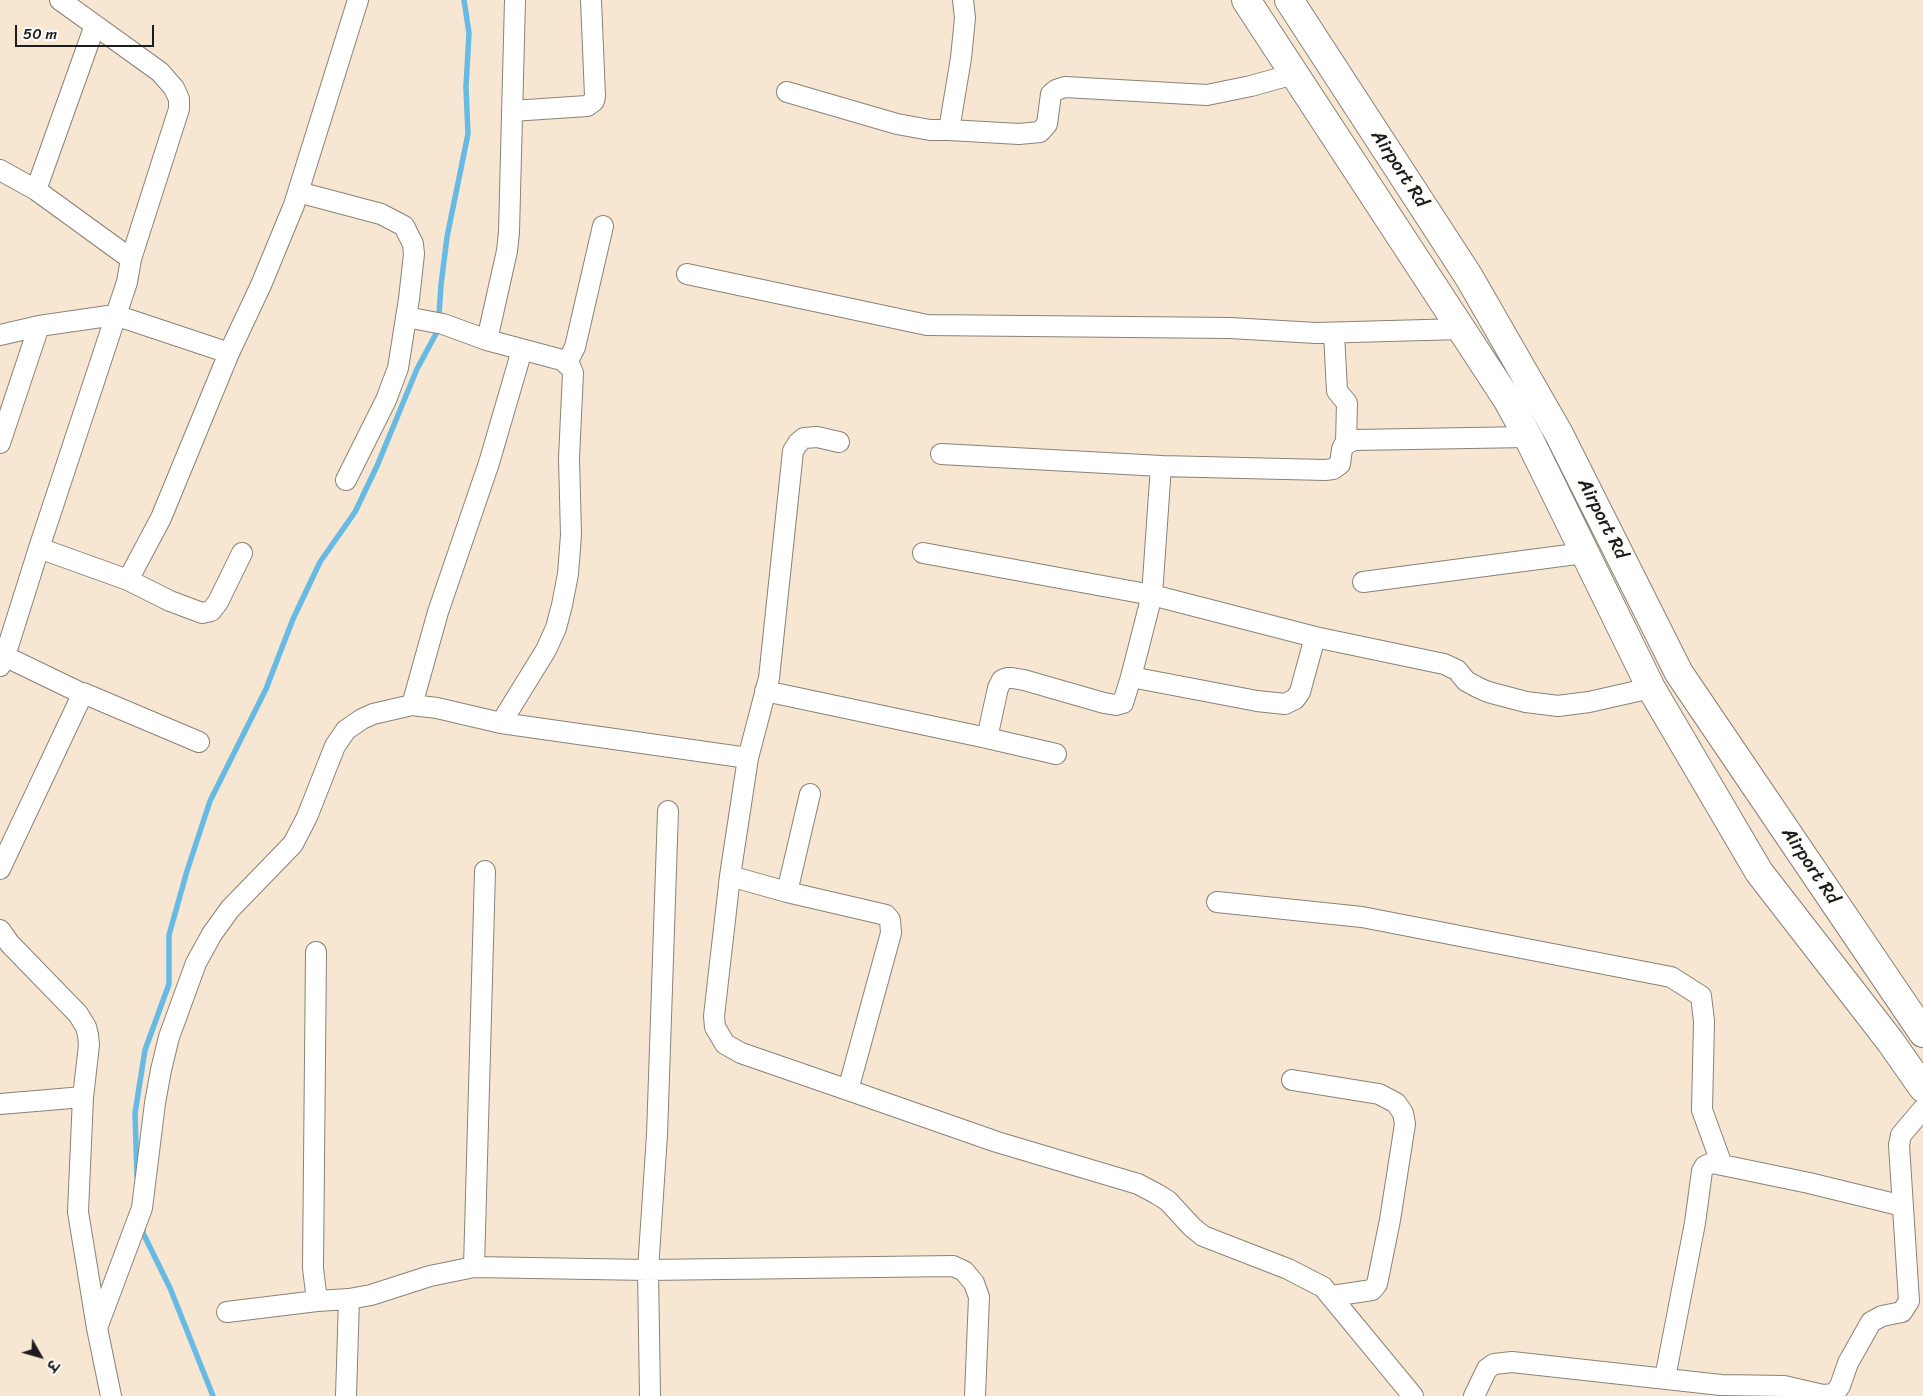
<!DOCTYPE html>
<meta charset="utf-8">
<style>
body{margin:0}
#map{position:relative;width:1923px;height:1396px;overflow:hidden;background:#f7e7d2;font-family:Sriracha,"Playpen Sans Deva",sans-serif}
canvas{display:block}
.north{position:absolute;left:15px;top:1331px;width:50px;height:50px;-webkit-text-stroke:4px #fdfcf7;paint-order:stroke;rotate:128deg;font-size:14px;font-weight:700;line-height:20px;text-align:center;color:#1c1c1c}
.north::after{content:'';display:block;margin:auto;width:18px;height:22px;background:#1c1c1c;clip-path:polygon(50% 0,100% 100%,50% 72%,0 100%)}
.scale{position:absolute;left:15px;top:25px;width:139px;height:22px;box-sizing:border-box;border:2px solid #1c1c1c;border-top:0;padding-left:6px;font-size:15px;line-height:18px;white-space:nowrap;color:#1c1c1c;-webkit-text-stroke:4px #fdfcf7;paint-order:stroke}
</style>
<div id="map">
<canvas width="1923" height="1396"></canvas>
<div class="north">उ</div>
<div class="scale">50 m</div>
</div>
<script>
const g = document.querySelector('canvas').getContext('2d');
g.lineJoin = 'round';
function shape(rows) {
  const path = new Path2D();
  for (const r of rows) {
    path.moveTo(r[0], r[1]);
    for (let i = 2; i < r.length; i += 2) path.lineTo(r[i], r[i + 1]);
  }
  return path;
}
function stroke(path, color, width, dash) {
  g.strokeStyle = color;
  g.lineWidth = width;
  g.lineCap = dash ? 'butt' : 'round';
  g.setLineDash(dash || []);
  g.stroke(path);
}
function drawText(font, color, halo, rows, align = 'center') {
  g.font = font + ' Sriracha,sans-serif';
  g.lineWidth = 5;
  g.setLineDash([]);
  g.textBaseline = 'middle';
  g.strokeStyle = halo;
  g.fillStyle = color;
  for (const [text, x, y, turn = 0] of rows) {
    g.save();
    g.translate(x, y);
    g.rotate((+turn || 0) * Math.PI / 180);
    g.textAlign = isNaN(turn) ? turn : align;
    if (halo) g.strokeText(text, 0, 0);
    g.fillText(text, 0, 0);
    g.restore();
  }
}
const stream = shape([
 [137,1176,135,1113,145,1050,169,984,169,935,187,871,210,801,266,689,293,619,320,562,355,512,377,466,417,369,438,330,441,285,447,237,468,134,466,87,469,33,464,0],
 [143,1227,143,1233,170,1288,213,1396]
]);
const street = shape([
 [787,92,897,124,930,130,949,130,961,58,965,18,963,0],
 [512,111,587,106,594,101,595,96,591,0],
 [949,130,1019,134,1040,132,1047,124,1051,94,1056,90,1065,87,1207,95,1251,86,1294,74],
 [0,170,36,190,131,259],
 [36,190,95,25],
 [298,192,381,214,404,226,413,244,414,254,409,299,398,368,386,400,346,480],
 [687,274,927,325,1230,328,1316,333,1462,329],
 [406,317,443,324,487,340,562,360,571,368,573,373,569,458,571,535,568,574,562,605,556,628,546,650,501,723],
 [1334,333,1337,391,1347,403,1346,443],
 [0,335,39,326,115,315,229,353],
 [487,340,507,251,509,232,515,0],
 [567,363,575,347,603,226],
 [0,443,39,326],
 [941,454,1161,466,1325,470,1333,469,1340,464,1342,449,1344,445,1354,440,1528,437],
 [39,548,127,282,131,259,179,109,179,99,174,88,160,72,60,0],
 [923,553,1152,595,1315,637,1444,664,1457,670,1466,681,1477,687,1488,692,1526,702,1558,706,1589,702,1651,688],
 [128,580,161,518,229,353,261,285,294,205,358,0],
 [1363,582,1584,553],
 [0,654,83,694],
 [0,666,5,656,39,548,128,580,170,601,202,613,211,611,218,602,242,553],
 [1131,677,1257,701,1285,704,1295,699,1300,692,1315,637],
 [765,691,987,738],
 [412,705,438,612,489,463,522,350],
 [1056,754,987,738,998,688,1002,680,1007,678,1012,678,1024,680,1104,703,1116,705,1123,703,1131,677,1152,595,1161,466],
 [748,758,769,678,793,451,798,443,804,438,817,437,839,442],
 [0,869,83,693,199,742],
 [730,876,787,892,886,915,890,920,891,933,848,1090],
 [787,892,810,794],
 [1217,902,1362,917,1671,977,1701,996,1704,1021,1702,1110,1722,1165],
 [0,930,10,944,78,1014,86,1027,88,1035,89,1045,83,1097,78,1212,97,1328,111,1396],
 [316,952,313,1268,317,1301],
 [1292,1080,1379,1094,1396,1103,1403,1113,1405,1124,1390,1220,1377,1284,1372,1290,1332,1296],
 [0,1104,83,1097],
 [474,1267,485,871],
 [227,1312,317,1301,349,1299,371,1295,430,1276,474,1267,648,1270,953,1266,964,1271,974,1283,979,1297,975,1396],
 [97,1328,142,1208,155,1103,161,1070,169,1037,196,963,212,934,230,909,293,844,307,817,335,746,346,730,362,719,373,714,412,705,437,708,501,723,748,758,730,876,714,1016,715,1027,725,1044,741,1053,848,1090,997,1142,1138,1184,1157,1194,1168,1201,1192,1227,1203,1236,1288,1269,1323,1287,1413,1396],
 [1665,1378,1695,1223,1702,1171,1705,1166,1712,1163,1722,1165,1809,1183,1903,1206],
 [346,1396,349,1299],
 [650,1396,648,1270,657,1135,668,811],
 [1474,1396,1487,1369,1494,1364,1512,1362,1721,1385,1784,1386,1823,1395,1834,1394,1840,1386,1848,1363,1871,1322,1882,1316,1902,1312,1909,1301,1899,1145,1901,1135,1923,1109]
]);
const primary = shape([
 [1246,0,1507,399,1528,437,1651,688,1759,872,1890,1041,1923,1088],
 [1289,0,1469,277,1559,434,1679,673,1923,1033]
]);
const streetNames = [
 ["Airport Rd",1399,169,57],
 ["Airport Rd",1602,519,63],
 ["Airport Rd",1810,866,56]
];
stroke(stream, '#67bae3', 5.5);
stroke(street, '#8a8277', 22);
stroke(primary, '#8a8277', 30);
stroke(street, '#fff', 20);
stroke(primary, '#fff', 28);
drawText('19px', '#1c1c1c', '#fdfcf7', streetNames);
</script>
